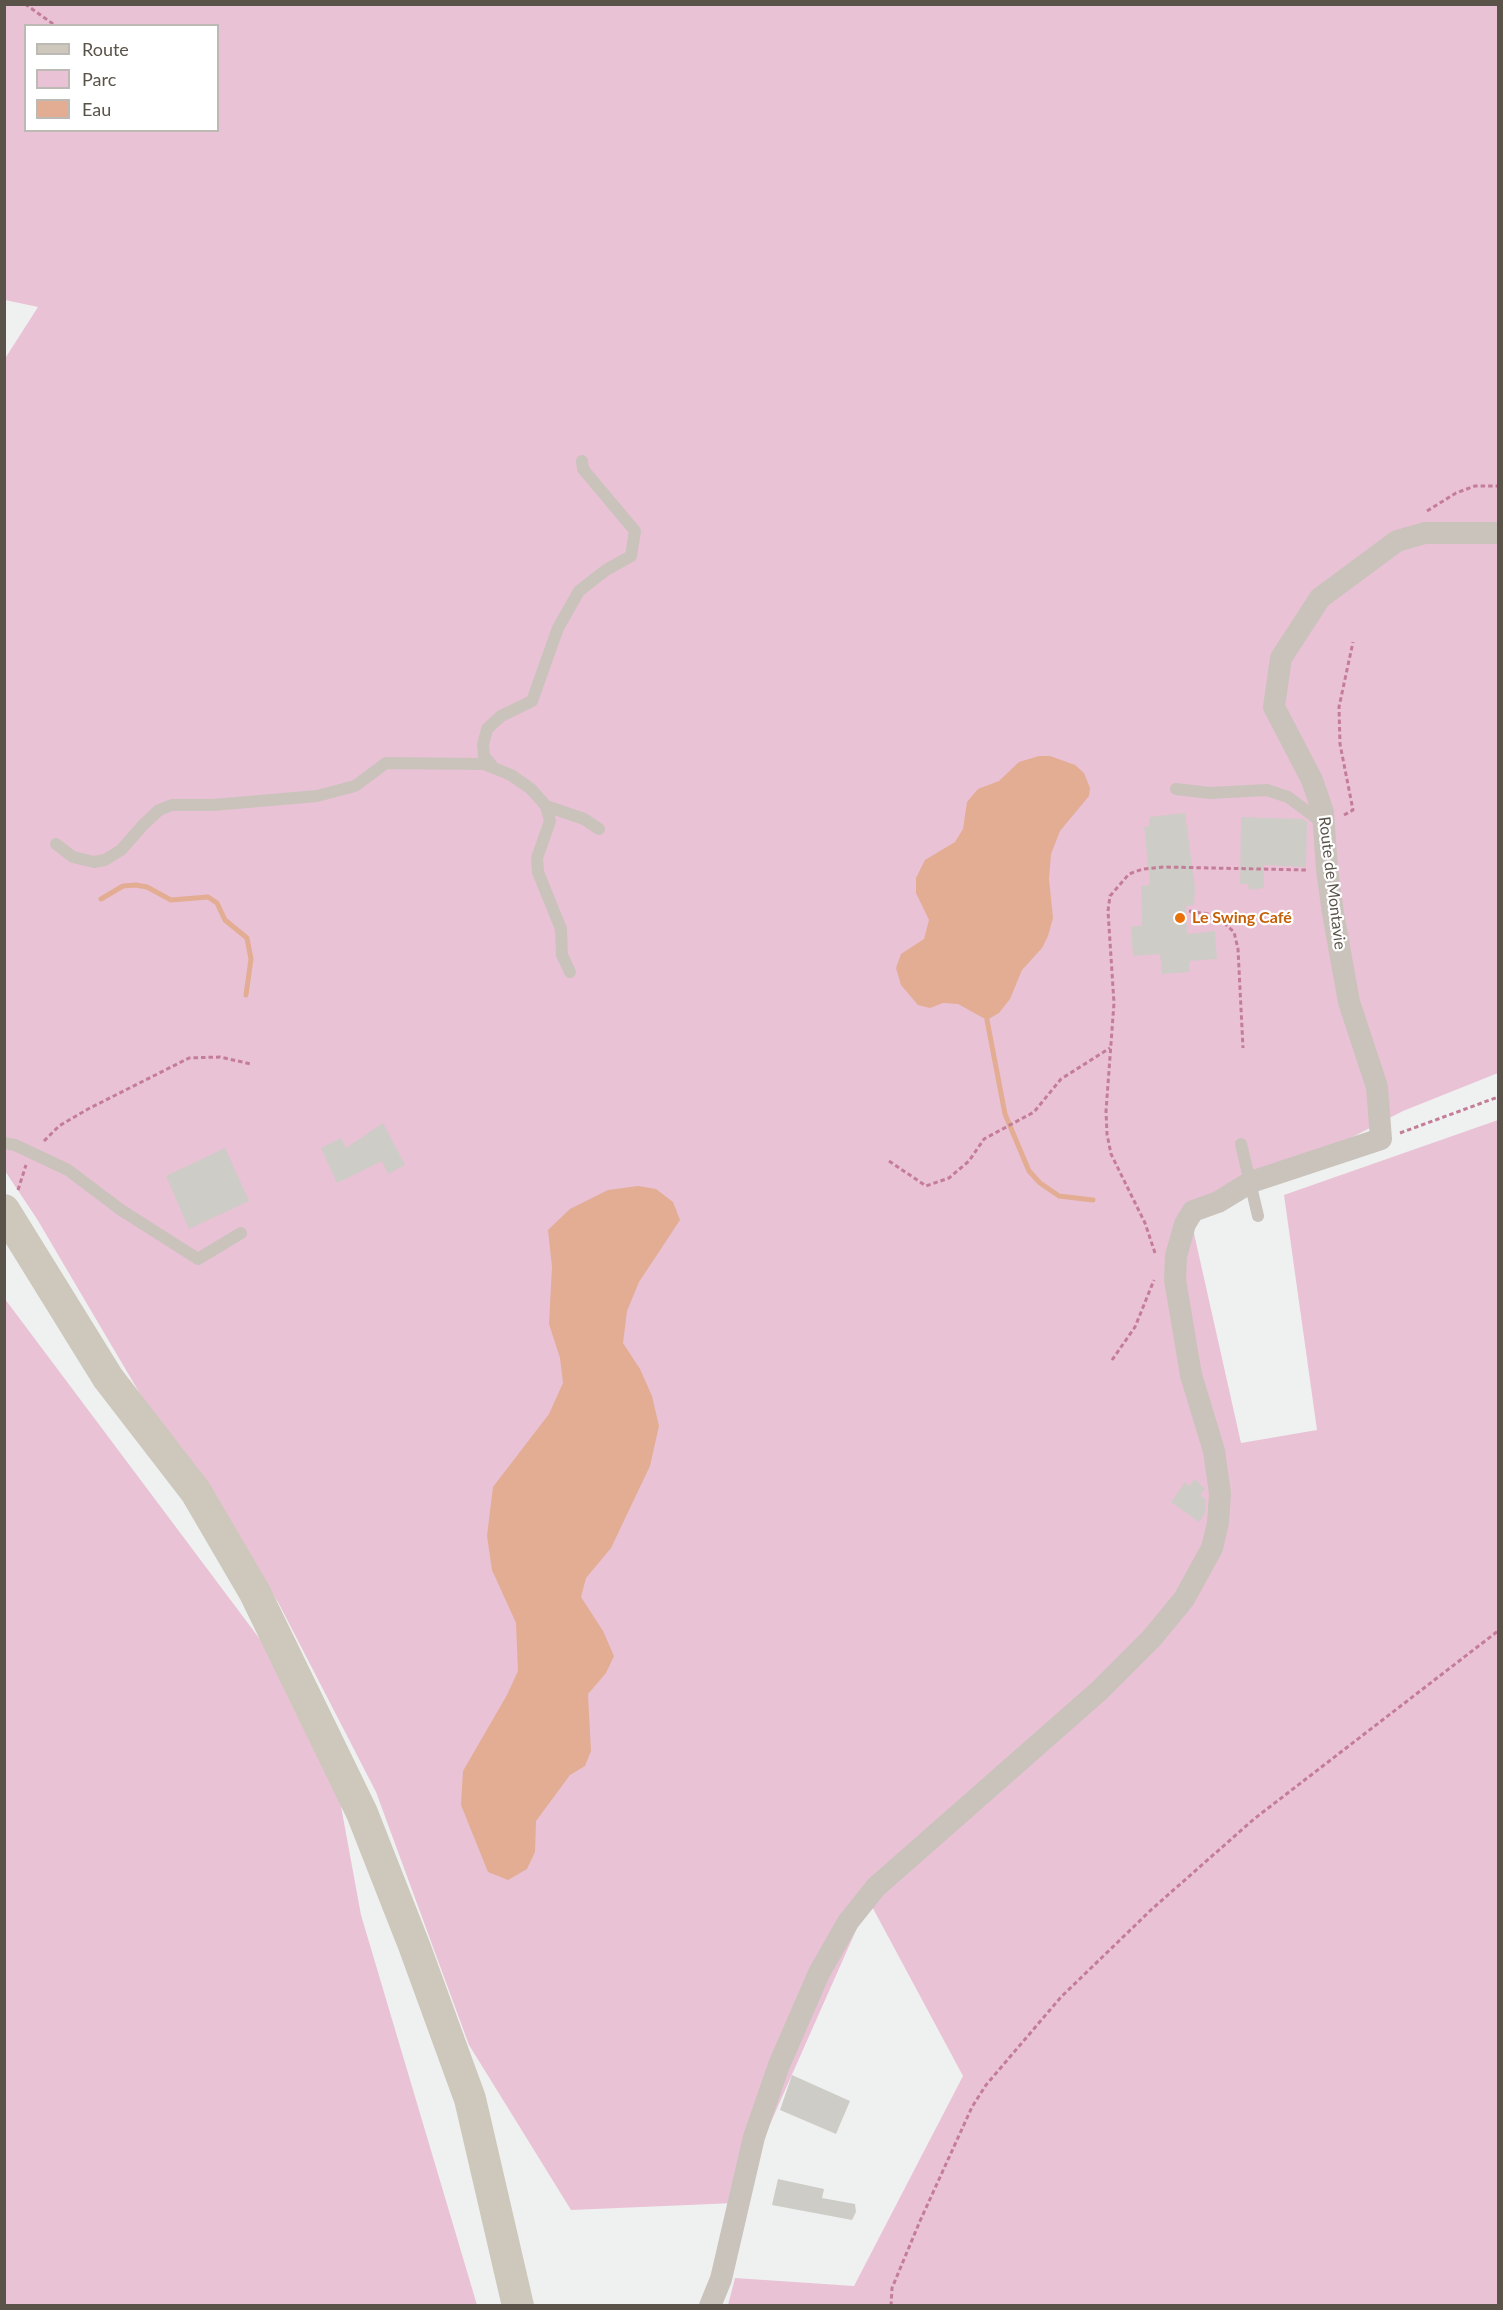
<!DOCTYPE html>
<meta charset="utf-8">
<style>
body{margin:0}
#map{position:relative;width:1503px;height:2310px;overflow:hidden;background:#eff1f1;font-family:Lato,sans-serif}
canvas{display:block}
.frame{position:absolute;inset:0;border:6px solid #5a5349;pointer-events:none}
.legend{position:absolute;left:24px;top:24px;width:195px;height:108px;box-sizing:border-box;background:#fff;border:2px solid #bdbab6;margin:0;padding:8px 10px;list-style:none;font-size:18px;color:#5a5349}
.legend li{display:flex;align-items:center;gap:12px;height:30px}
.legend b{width:30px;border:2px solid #bdbab6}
</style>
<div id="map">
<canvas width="1503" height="2310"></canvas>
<div class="frame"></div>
<ul class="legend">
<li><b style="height:8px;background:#cec8bc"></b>Route</li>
<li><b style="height:16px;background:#eac2d5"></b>Parc</li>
<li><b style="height:16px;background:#e2ad93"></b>Eau</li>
</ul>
</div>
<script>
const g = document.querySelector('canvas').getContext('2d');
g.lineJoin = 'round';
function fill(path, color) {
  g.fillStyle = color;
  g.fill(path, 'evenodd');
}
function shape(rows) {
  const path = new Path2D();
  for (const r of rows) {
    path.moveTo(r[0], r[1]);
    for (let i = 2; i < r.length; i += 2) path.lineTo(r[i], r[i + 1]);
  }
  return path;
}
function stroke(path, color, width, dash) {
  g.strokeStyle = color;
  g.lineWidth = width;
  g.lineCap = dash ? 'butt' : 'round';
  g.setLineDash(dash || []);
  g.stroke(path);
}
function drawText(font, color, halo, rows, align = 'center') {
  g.font = font + ' Lato,sans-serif';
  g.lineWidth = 4.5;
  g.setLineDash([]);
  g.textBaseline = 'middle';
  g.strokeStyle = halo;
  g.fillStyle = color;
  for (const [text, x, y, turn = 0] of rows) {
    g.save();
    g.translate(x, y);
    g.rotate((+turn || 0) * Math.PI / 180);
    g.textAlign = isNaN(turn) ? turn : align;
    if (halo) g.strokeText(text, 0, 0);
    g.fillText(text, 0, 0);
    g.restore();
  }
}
const green = shape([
 [5,5,1498,5,1498,1073,1403,1111,1191,1220,1241,1443,1317,1430,1284,1195,1498,1120,1498,2305,728,2305,735,2278,854,2286,963,2076,869,1901,735,2203,571,2210,469,2045,376,1792,278,1602,169,1443,37,1219,5,1171,4,360,38,307,5,300],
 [26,26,218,26,218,130,26,130],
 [5,1299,280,1666,336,1779,361,1915,477,2305,5,2305]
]);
const water = shape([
 [1039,756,1050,756,1075,765,1084,773,1090,788,1089,796,1060,831,1051,854,1049,879,1053,918,1048,936,1042,948,1022,970,1010,999,999,1013,987,1020,958,1004,943,1003,930,1008,918,1005,901,985,896,968,901,954,924,939,929,920,916,893,916,878,925,860,955,842,963,829,967,802,978,789,999,781,1019,762],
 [638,1186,656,1189,673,1202,680,1220,639,1282,627,1311,623,1343,640,1369,652,1396,659,1426,650,1466,611,1548,586,1578,581,1597,603,1631,614,1656,606,1673,588,1694,591,1751,585,1766,570,1775,536,1821,535,1852,527,1869,508,1880,488,1872,461,1805,463,1771,507,1695,518,1671,516,1623,492,1570,487,1536,493,1487,549,1414,563,1383,560,1358,549,1324,552,1267,548,1230,570,1209,608,1190]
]);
const stream = shape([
 [101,899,123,886,136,885,147,887,171,900,208,897,217,903,225,920,247,938,251,959,246,995],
 [987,1020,1005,1114,1029,1171,1040,1183,1059,1196,1093,1200]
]);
const building = shape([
 [1185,813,1195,887,1194,905,1186,906,1187,934,1215,931,1217,959,1189,961,1189,972,1162,974,1160,954,1133,956,1131,926,1142,926,1141,886,1150,885,1144,827,1149,826,1149,817],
 [1241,817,1303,819,1307,822,1306,867,1264,865,1264,888,1249,890,1248,884,1240,884],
 [383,1123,405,1165,388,1174,382,1161,337,1183,321,1148,341,1138,346,1148],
 [225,1148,249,1201,189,1229,166,1176],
 [1195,1479,1205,1489,1200,1495,1206,1500,1205,1513,1199,1522,1171,1502,1185,1482,1189,1486],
 [792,2075,850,2101,836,2134,780,2110],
 [778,2179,824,2189,822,2198,855,2204,856,2212,852,2220,772,2205]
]);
const path = shape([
 [25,4,56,26],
 [1427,511,1456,493,1475,486,1498,486],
 [1344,815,1353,810,1340,744,1339,707,1353,642],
 [1189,911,1208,914,1222,921,1234,932,1238,949,1243,1048],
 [1400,1133,1498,1097],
 [44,1141,59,1126,88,1109,189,1058,220,1057,251,1064],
 [889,1161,926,1186,949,1178,969,1161,984,1139,1034,1112,1061,1079,1110,1048],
 [18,1190,26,1165],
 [1155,1253,1145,1223,1111,1154,1107,1134,1106,1111,1114,1003,1108,911,1110,896,1129,874,1143,869,1164,867,1307,870],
 [1112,1360,1135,1327,1154,1280],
 [891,2306,892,2288,920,2221,972,2107,986,2085,1061,1997,1152,1909,1254,1819,1498,1631]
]);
const lane = shape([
 [494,768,484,756,483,745,487,729,501,716,532,701,558,628,579,591,606,570,631,556,635,531,583,469,582,461],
 [1176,789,1210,793,1267,790,1288,797,1323,823],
 [546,806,584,819,599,829],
 [56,844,73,857,94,862,105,860,121,850,144,824,159,810,172,805,213,805,317,796,355,786,386,763,484,764,511,775,531,789,546,806,550,821,537,858,538,872,561,929,562,955,570,972],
 [4,1143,15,1145,68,1170,121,1210,198,1259,241,1233],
 [1241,1144,1258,1216]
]);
const street = shape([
 [710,2306,721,2279,754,2137,779,2065,819,1973,848,1922,876,1887,1100,1690,1151,1639,1184,1599,1212,1548,1218,1523,1220,1493,1214,1451,1191,1375,1175,1280,1176,1256,1185,1224,1193,1211,1218,1202,1251,1182,1381,1139,1377,1087,1349,1002,1333,913,1327,870,1323,812,1312,780,1274,707,1281,658,1320,598,1397,541,1425,533,1498,533]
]);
const secondary = shape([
 [4,1210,108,1378,196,1492,255,1593,362,1813,415,1948,470,2099,518,2306]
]);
const markers = [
 [1180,918,6,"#e8710a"]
];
const streetNames = [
 ["Route de Montavie",1332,883,83]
];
const foodNames = [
 ["Le Swing Café",1192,918]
];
fill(green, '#eac2d5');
fill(water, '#e2ad93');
stroke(stream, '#e2ad93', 5);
fill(building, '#ceccc6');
stroke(path, '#c47d98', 3, [4.5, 3]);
stroke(lane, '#cac3bc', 12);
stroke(street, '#cac3bc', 22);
stroke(secondary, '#cec8bc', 32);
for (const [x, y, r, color] of markers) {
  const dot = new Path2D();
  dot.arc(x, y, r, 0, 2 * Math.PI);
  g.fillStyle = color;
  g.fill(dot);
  stroke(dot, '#fff', 2);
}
drawText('16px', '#5a5349', '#fff', streetNames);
drawText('bold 16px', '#c56008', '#fff', foodNames, 'left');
</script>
